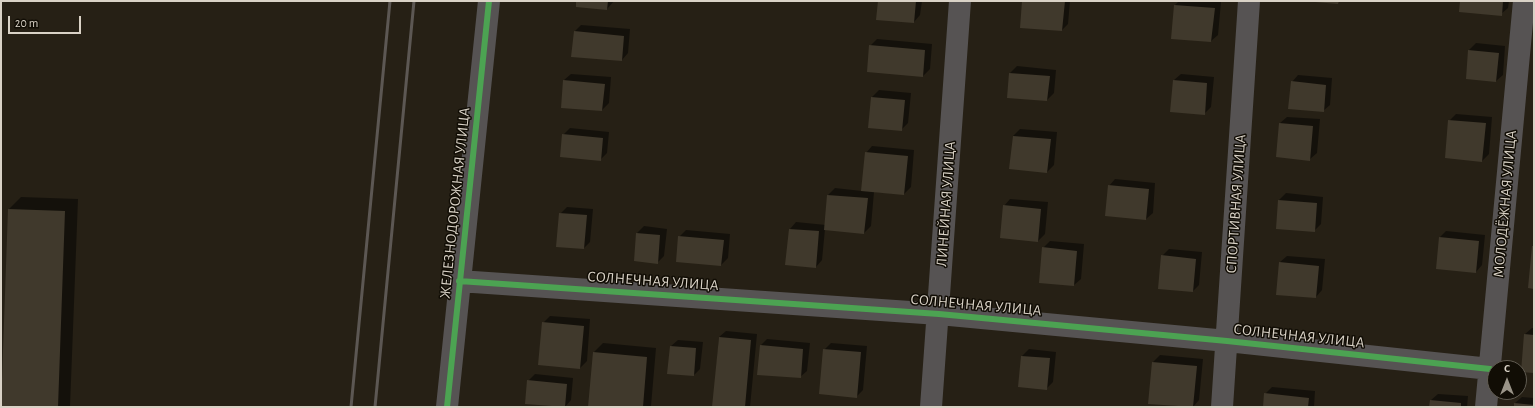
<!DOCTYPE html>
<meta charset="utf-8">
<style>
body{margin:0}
#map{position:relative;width:1535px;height:408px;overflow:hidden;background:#262015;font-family:"Alegreya Sans",sans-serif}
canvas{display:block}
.frame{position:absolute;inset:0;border:2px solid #d9d2c6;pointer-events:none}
.north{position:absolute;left:1487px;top:360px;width:40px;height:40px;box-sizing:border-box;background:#110d05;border:1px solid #615c52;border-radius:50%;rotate:0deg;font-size:11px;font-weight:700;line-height:16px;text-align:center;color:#d9d2c6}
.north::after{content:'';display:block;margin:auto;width:14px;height:18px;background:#9a9488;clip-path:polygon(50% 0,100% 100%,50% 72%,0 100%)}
.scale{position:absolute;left:8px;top:16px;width:73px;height:18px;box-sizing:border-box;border:2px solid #d9d2c6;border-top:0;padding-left:5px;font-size:12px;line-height:14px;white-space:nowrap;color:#d9d2c6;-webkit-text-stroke:3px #110d05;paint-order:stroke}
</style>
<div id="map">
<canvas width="1535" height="408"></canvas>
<div class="frame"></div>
<div class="north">С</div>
<div class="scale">20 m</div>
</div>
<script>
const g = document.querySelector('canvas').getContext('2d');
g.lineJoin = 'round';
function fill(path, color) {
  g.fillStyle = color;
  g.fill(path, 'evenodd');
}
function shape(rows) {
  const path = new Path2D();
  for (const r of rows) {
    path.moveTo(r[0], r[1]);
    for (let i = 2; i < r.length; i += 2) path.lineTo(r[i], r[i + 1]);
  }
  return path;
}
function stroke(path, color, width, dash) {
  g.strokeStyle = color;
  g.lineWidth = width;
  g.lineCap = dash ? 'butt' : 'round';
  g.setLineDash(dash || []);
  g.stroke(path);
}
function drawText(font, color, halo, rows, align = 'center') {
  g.font = font + ' "Alegreya Sans",sans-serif';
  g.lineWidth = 3;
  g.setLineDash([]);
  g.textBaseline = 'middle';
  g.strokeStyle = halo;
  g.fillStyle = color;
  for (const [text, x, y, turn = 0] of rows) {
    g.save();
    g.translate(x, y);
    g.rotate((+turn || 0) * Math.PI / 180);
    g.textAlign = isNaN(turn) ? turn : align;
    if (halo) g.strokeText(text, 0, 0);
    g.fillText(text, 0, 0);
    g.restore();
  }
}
const shadow = shape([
 [577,1,614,1,607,9],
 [879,1,922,1,920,15,914,22],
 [1023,1,1070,1,1068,24,1062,30],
 [1179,1,1221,2,1218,35,1211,41,1172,38,1175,5],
 [1461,1,1509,1,1508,8,1501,14],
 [581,25,630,29,628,53,622,60,574,32],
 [877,39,932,44,930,69,923,76,870,46],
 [1476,43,1505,46,1503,75,1496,81,1469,50],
 [1017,66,1056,70,1054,93,1047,100,1008,97,1010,73],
 [571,74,611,77,609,103,602,110,564,80],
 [1181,74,1214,77,1211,107,1204,114,1174,80],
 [1298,75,1332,78,1330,105,1323,111,1292,82],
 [879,90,911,93,908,123,901,130,869,127,872,97],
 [1456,114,1492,117,1489,154,1482,161,1449,121],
 [1287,117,1320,119,1317,153,1310,159,1280,123],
 [570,128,609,132,607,153,601,159,563,135],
 [1020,129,1057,132,1054,165,1047,172,1013,136],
 [872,146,914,150,911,187,904,194,874,192,871,226,864,233,825,229,822,260,816,267,786,264,790,229,796,222,826,225,828,195,835,188,862,191,866,153],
 [1115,179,1155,183,1153,213,1146,219,1109,186],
 [1286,193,1323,197,1321,224,1314,231,1277,228,1279,200],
 [21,197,78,199,70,407,2,407,9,209],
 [1010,199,1048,202,1045,234,1038,241,1004,206],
 [567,207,593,209,590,242,584,248,560,214],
 [644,226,667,229,664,256,657,263,635,260,637,233],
 [686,230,730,234,728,258,721,265,679,237],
 [1446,231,1485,235,1482,265,1476,272,1439,238],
 [1050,241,1084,244,1081,279,1074,285,1043,248],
 [1169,249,1202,252,1199,285,1193,291,1162,256],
 [1287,256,1325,259,1322,290,1316,297,1280,262],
 [550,316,590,319,587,361,580,368,543,323],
 [1532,328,1534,328,1534,372,1525,334],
 [726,331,757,334,750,407,713,407,719,337],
 [767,339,810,343,807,371,800,377,761,345],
 [678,340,703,342,700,369,694,375,671,346],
 [603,343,656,348,651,406,649,407,589,407,594,352],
 [831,343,867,346,863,390,856,397,824,350],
 [1029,349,1056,352,1053,382,1046,389,1022,356],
 [1160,355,1203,359,1199,400,1193,407,1149,403,1153,362],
 [535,374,573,378,571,400,565,407,528,381],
 [1272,387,1315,391,1314,407,1264,407,1265,394],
 [1438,394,1468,396,1467,407,1430,407,1431,400],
 [1522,397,1534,398,1534,407,1515,407,1515,403]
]);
const building = shape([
 [576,1,608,1,607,10,576,7],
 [878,1,916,1,914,23,876,20],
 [1022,1,1065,1,1062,31,1020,28],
 [1315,1,1339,1,1338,4,1315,2],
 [1460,1,1503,1,1502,16,1459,12],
 [1174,5,1215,8,1211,42,1171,39],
 [574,31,624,36,622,61,571,57],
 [869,45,925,50,923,77,867,72],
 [1468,50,1499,53,1496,82,1466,79],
 [1009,73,1050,76,1047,101,1007,98],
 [563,80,605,84,602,111,561,108],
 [1173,80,1207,83,1205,115,1170,112],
 [1291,81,1326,85,1324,112,1288,109],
 [871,97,905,100,902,131,868,128],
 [1448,120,1486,123,1482,162,1445,158],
 [1279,123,1313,126,1310,161,1276,157],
 [562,134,603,138,601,161,560,157],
 [1013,136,1051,139,1047,173,1009,169],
 [865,152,908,156,904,195,861,191],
 [1108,185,1149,189,1146,220,1105,216],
 [827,195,868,198,864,234,824,230],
 [1278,200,1317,203,1315,232,1276,229],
 [1003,205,1041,209,1038,242,1000,238],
 [8,209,65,211,58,407,1,407],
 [559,213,587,215,584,249,556,247],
 [789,229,819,231,816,268,785,265],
 [636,233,660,235,658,264,634,261],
 [678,236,724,240,721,266,676,262],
 [1439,237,1479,241,1476,273,1436,269],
 [1532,246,1534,246,1534,289,1528,288],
 [1042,247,1077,251,1074,286,1039,283],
 [1161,255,1196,259,1193,292,1158,289],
 [1279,262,1319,266,1316,298,1276,295],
 [542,322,584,326,580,369,538,365],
 [1524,334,1534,335,1534,373,1521,372],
 [719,337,751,340,745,407,712,407],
 [760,345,803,349,801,378,757,375],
 [670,346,696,348,694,376,667,374],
 [823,349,861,352,857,398,819,394],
 [593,352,647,357,643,407,588,407],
 [1021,356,1050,358,1047,390,1018,387],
 [1152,362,1197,366,1193,407,1148,404],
 [527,380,567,384,565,407,525,404],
 [1264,393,1309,398,1308,407,1263,407],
 [1430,400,1461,403,1461,407,1429,407],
 [1514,403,1534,405,1534,407,1514,407]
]);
const street = shape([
 [459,281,939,314,1227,341,1490,369],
 [447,407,489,1],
 [931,407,960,1],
 [1222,407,1249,1],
 [1486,407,1524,1]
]);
const rail = shape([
 [351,407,390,1],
 [375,407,414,1]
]);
const cycleway = shape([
 [459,281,939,314,1227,341,1490,369],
 [447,407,489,1]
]);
const streetNames = [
 ["ЖЕЛЕЗНОДОРОЖНАЯ УЛИЦА",455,203,-84],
 ["ЛИНЕЙНАЯ УЛИЦА",946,204,-86],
 ["СПОРТИВНАЯ УЛИЦА",1236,204,-86],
 ["МОЛОДЁЖНАЯ УЛИЦА",1505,204,-85],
 ["СОЛНЕЧНАЯ УЛИЦА",653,281,4],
 ["СОЛНЕЧНАЯ УЛИЦА",976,305,5],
 ["СОЛНЕЧНАЯ УЛИЦА",1299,336,6]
];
fill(shadow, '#0007');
fill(building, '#40392c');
stroke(street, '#565353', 22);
stroke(rail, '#5c5753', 3);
stroke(cycleway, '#4ca352', 6);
drawText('15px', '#d9d2c6', '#110d05', streetNames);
</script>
